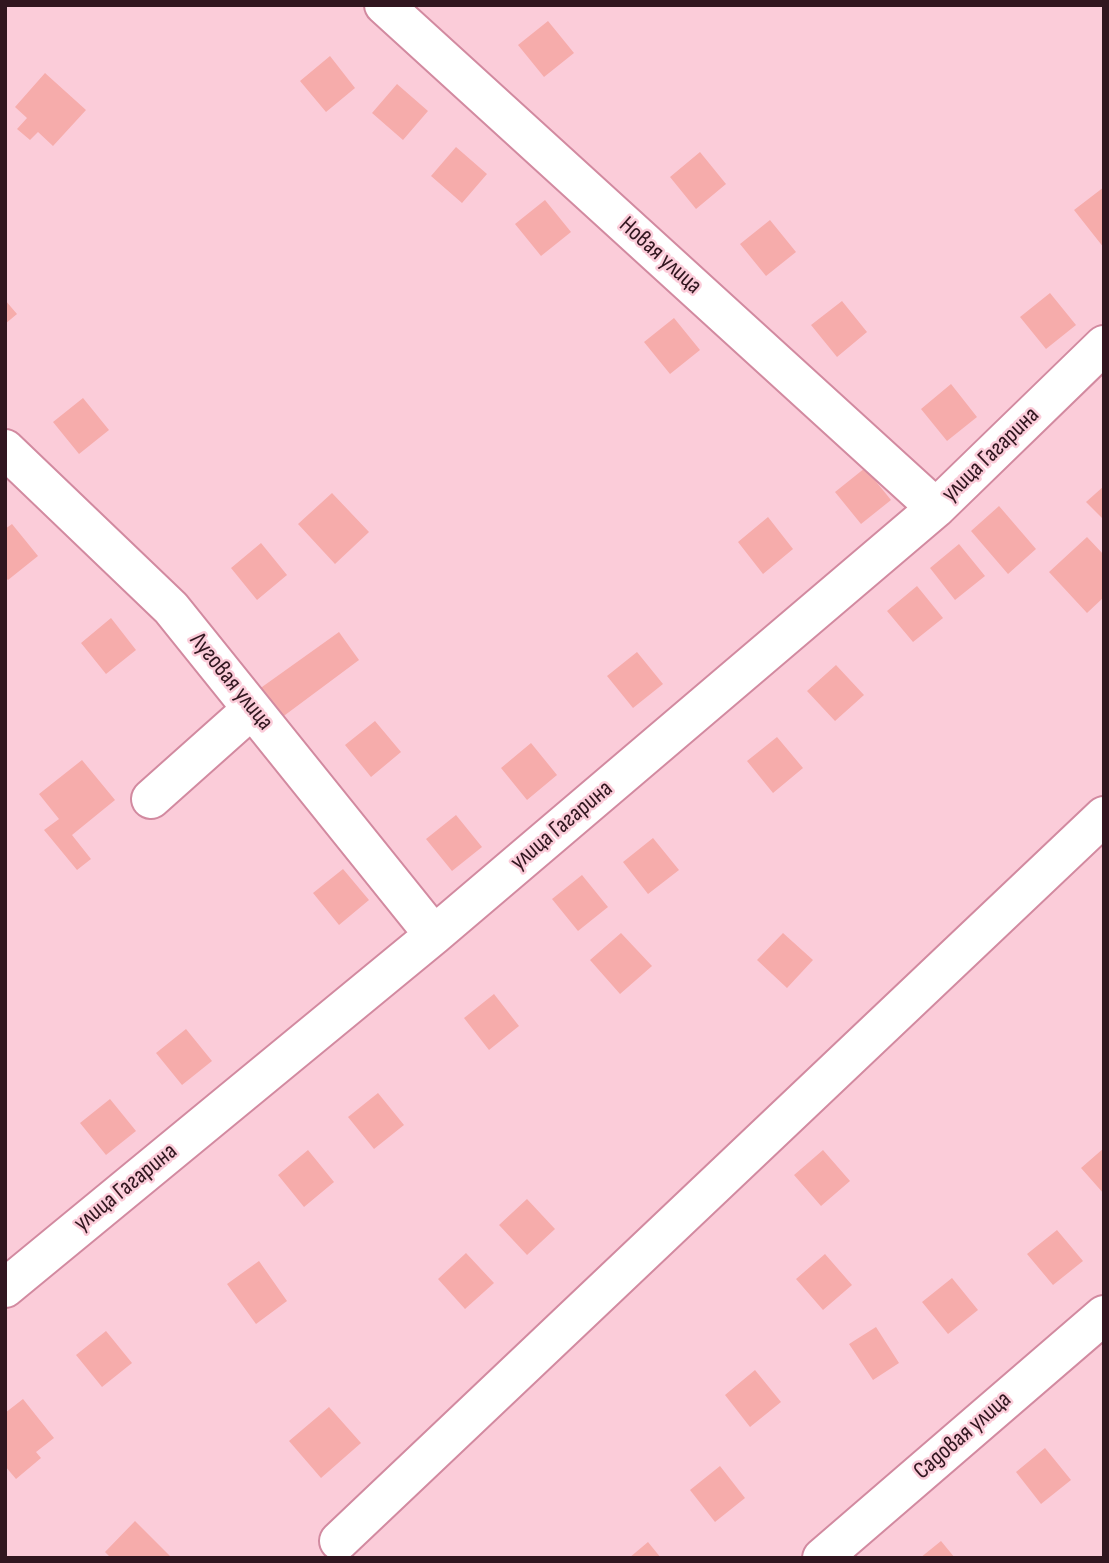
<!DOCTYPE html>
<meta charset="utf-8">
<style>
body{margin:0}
#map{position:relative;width:1109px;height:1563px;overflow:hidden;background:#fbccd9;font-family:"Sofia Sans Condensed",sans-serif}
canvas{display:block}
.frame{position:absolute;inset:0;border:7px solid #31161f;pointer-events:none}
</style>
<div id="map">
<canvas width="1109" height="1563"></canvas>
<div class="frame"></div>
</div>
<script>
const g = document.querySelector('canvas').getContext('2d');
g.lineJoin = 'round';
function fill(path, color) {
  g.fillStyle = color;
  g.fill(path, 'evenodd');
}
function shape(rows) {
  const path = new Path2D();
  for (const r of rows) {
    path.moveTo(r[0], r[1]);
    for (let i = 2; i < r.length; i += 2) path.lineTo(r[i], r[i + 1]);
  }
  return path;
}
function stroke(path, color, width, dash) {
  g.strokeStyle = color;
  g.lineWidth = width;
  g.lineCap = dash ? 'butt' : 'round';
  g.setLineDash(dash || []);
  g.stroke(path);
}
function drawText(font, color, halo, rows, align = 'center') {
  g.font = font + ' "Sofia Sans Condensed",sans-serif';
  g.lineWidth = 5;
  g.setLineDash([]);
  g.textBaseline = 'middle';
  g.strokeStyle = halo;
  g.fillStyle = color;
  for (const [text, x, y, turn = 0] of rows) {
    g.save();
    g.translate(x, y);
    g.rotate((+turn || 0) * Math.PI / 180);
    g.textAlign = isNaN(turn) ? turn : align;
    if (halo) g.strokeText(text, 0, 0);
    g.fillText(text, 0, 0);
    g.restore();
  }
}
const building = shape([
 [548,21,574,53,544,77,518,45],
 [330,56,355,88,326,112,300,81],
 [45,73,86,110,53,146,38,132,30,140,17,129,27,118,15,107],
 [397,84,428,111,403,140,372,113],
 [456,147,487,174,462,203,431,176],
 [700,152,726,184,696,209,670,177],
 [1104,187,1104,248,1074,210],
 [545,200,571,232,541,256,515,224],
 [770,220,796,252,766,276,740,244],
 [1050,293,1076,325,1046,349,1020,317],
 [5,300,17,314,5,324],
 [842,301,867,332,837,357,811,325],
 [674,318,700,350,670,374,644,342],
 [951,384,977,417,947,441,921,409],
 [83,398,109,430,79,454,53,422],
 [865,468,891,500,861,524,835,492],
 [1104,486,1104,520,1086,502],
 [332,493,369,532,335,564,298,524],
 [999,506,1036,549,1008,574,971,531],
 [768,517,793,549,763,574,738,542],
 [12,524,38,556,8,580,5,577,5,529],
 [1087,537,1104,555,1104,597,1087,613,1049,572],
 [261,543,287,575,257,600,231,568],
 [959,544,985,576,955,600,930,568],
 [917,586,943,618,913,642,887,611],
 [111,618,136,650,106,674,81,643],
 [339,632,359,660,277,721,255,692],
 [637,652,663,684,633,708,607,676],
 [836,665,864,695,835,721,807,691],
 [375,721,401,752,371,777,345,745],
 [777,737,803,768,773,793,747,761],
 [531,743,557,775,527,800,501,768],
 [82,760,115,800,72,835,91,859,77,870,44,830,59,819,39,794],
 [456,815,482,847,452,871,426,839],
 [653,838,679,870,648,894,623,862],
 [343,869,369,900,339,925,313,893],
 [582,875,608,907,578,931,552,899],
 [621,933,652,966,620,994,590,960],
 [783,933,813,960,787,988,757,960],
 [494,994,519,1026,489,1050,464,1018],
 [186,1029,212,1061,182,1085,156,1053],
 [378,1093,404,1125,374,1149,348,1117],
 [110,1099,136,1131,106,1155,80,1123],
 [1104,1148,1104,1194,1081,1168],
 [308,1150,334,1182,304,1207,278,1175],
 [823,1150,850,1181,821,1206,794,1175],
 [527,1199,555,1229,527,1255,499,1225],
 [1057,1230,1083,1261,1053,1285,1027,1254],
 [466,1253,494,1283,465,1309,438,1279],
 [825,1254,852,1285,823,1310,796,1279],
 [259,1261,287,1301,256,1324,227,1284],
 [952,1278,978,1310,948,1334,922,1302],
 [876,1327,899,1363,873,1380,849,1344],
 [106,1331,132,1363,102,1387,76,1355],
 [755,1370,781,1402,750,1427,725,1395],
 [23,1399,54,1438,36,1452,41,1458,16,1479,5,1466,5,1413],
 [329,1407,361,1443,321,1478,289,1441],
 [1045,1448,1071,1480,1041,1504,1016,1472],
 [720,1466,745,1498,715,1522,690,1490],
 [135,1521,172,1558,111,1558,105,1552],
 [941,1541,955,1558,920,1558],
 [648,1542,661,1558,629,1558]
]);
const minor = shape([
 [384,5,936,508],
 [5,449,171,608,434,935],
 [151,799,252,709],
 [5,1288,434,935,936,508,1104,345],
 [339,1541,1104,816],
 [822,1558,1104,1315]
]);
const streetNames = [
 ["Новая улица",660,256,42],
 ["улица Гагарина",991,455,-44],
 ["Луговая улица",231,682,51],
 ["улица Гагарина",562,826,-40],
 ["улица Гагарина",126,1188,-39],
 ["Садовая улица",963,1436,-41]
];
fill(building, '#f6acab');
stroke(minor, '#d28aa0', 42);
stroke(minor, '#fff', 38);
drawText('24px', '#31161f', '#fbccd9', streetNames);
</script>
